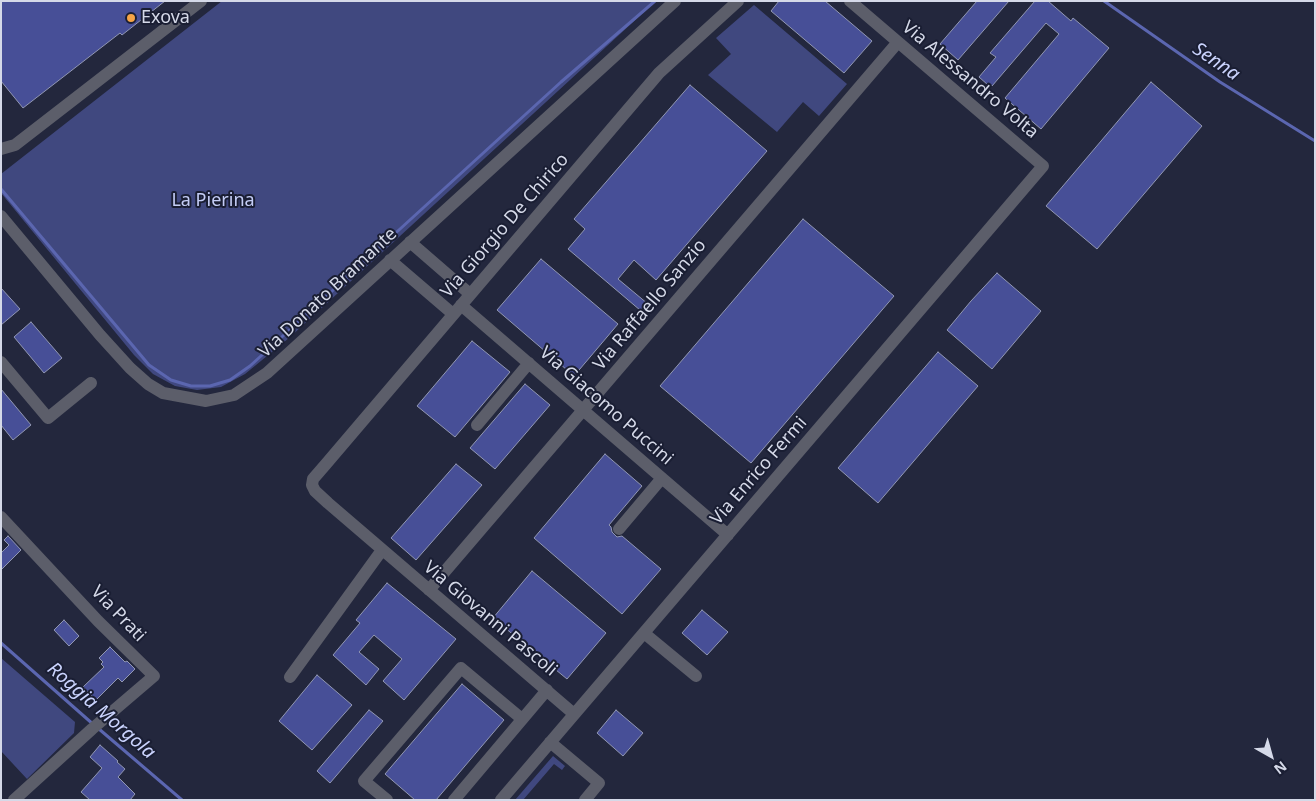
<!DOCTYPE html>
<style>
body{margin:0}
#map{position:relative;width:1316px;height:801px;overflow:hidden;background:#23273d;font-family:"Noto Sans",sans-serif}
canvas{display:block}
.frame{position:absolute;inset:0;border:2px solid #d5d9e8;pointer-events:none}
.north{position:absolute;left:1246px;top:731px;width:50px;height:50px;-webkit-text-stroke:4px #1a1e33;paint-order:stroke;rotate:142deg;font-size:14px;font-weight:700;line-height:20px;text-align:center;color:#d5d9e8}
.north::after{content:'';display:block;margin:auto;width:18px;height:22px;background:#d5d9e8;clip-path:polygon(50% 0,100% 100%,50% 72%,0 100%)}
</style>
<div id="map">
<canvas width="1316" height="801"></canvas>
<div class="frame"></div>
<div class="north">N</div>
</div>
<script>
const g = document.querySelector('canvas').getContext('2d');
g.lineJoin = 'round';
function fill(path, color) {
  g.fillStyle = color;
  g.fill(path, 'evenodd');
}
function shape(rows) {
  const path = new Path2D();
  for (const r of rows) {
    path.moveTo(r[0], r[1]);
    for (let i = 2; i < r.length; i += 2) path.lineTo(r[i], r[i + 1]);
  }
  return path;
}
function stroke(path, color, width, dash) {
  g.strokeStyle = color;
  g.lineWidth = width;
  g.lineCap = dash ? 'butt' : 'round';
  g.setLineDash(dash || []);
  g.stroke(path);
}
function drawText(font, color, halo, rows, align = 'center') {
  g.font = font + ' "Noto Sans",sans-serif';
  g.lineWidth = 4;
  g.setLineDash([]);
  g.textBaseline = 'middle';
  g.strokeStyle = halo;
  g.fillStyle = color;
  for (const [text, x, y, turn = 0] of rows) {
    g.save();
    g.translate(x, y);
    g.rotate((+turn || 0) * Math.PI / 180);
    g.textAlign = isNaN(turn) ? turn : align;
    if (halo) g.strokeText(text, 0, 0);
    g.fillText(text, 0, 0);
    g.restore();
  }
}
const green = shape([
 [222,1,656,1,289,338,245,374,221,387,197,390,175,386,153,374,134,355,1,193,1,174],
 [754,5,847,84,819,116,803,102,777,132,708,75,731,54,716,38],
 [1,658,75,722,74,733,27,779,1,751],
 [553,756,565,766,562,770,554,764,523,800,515,800]
]);
const stream = shape([
 [1104,1,1220,82,1315,141],
 [1,189,149,365,171,380,191,386,210,386,230,380,250,366,561,82,655,1],
 [1,643,94,725],
 [99,729,182,800]
]);
const building = shape([
 [1,1,165,1,122,35,120,33,23,108,1,81,1,1],
 [779,1,825,1,872,41,844,73,771,11,779,1],
 [977,1,1009,1,958,60,940,44,977,1],
 [1035,1,1048,1,1071,21,1073,18,1109,48,1041,129,1005,98,1059,34,1046,23,992,86,989,83,988,85,979,77,996,57,990,53,1035,1],
 [1151,82,1202,126,1097,249,1046,206,1151,82],
 [690,85,767,151,656,280,634,260,618,279,654,309,647,316,568,249,585,229,574,219,690,85],
 [803,219,894,296,751,463,660,386,803,219],
 [541,259,618,324,574,376,497,310,541,259],
 [997,273,1041,311,992,369,947,330,971,301,997,273],
 [1,288,20,309,1,325,1,288],
 [31,322,62,358,44,373,14,337,31,322],
 [472,341,510,372,455,437,417,406,472,341],
 [938,352,978,386,878,503,838,468,938,352],
 [525,384,550,405,495,469,470,448,525,384],
 [1,389,31,425,13,440,1,425,1,389],
 [605,454,642,486,609,525,611,527,612,532,617,537,622,536,661,569,622,614,534,538,605,454],
 [456,464,482,485,416,560,391,538,456,464],
 [8,536,21,550,1,570,1,553,9,545,4,540,8,536],
 [532,571,606,633,567,679,493,618,532,571],
 [387,583,456,639,404,700,383,681,402,659,374,635,359,652,379,669,366,685,333,655,360,623,356,620,387,583],
 [702,610,728,632,707,655,682,633,702,610],
 [64,620,79,636,69,646,54,630,64,620],
 [110,647,125,662,127,661,135,669,122,682,118,678,96,700,83,687,104,667,101,664,103,662,99,658,110,647],
 [317,675,352,705,312,750,279,721,317,675],
 [462,684,504,720,436,800,415,800,385,774,462,684],
 [369,710,383,721,330,783,317,771,369,710],
 [616,710,643,733,623,756,597,733,616,710],
 [100,745,118,761,117,762,125,769,118,777,135,794,130,800,90,800,81,792,102,768,90,757,100,745]
]);
const minor = shape([
 [1,149,15,145,201,1],
 [1,216,100,335,130,368,148,384,163,393,206,401,234,395,267,373,675,1],
 [410,242,470,294],
 [390,260,453,314],
 [461,305,728,535],
 [1,362,48,418,91,383],
 [477,425,529,363],
 [1,517,98,621,154,676,92,729,14,800],
 [619,529,662,478],
 [429,590,898,42],
 [644,633,696,676],
 [290,677,382,550],
 [574,714,328,503,315,491,312,485,313,479,326,464,659,73,738,1],
 [550,742,599,783,585,800],
 [387,800,364,781,461,668,522,719],
 [454,800,547,690],
 [501,800,1043,166,850,1]
]);
const markers = [
 [131,18,5,"#f5a346"]
];
const poiNames = [
 ["Exova",141,18]
];
const streetNames = [
 ["Via Alessandro Volta",970,80,40],
 ["Via Giorgio De Chirico",505,226,-49],
 ["Via Donato Bramante",328,293,-43],
 ["Via Raffaello Sanzio",650,305,-50],
 ["Via Giacomo Puccini",606,406,41],
 ["Via Enrico Fermi",759,471,-49],
 ["Via Prati",118,614,46],
 ["Via Giovanni Pascoli",490,619,40]
];
const parkNames = [
 ["La Pierina",213,201]
];
const waterNames = [
 ["Senna",1216,62,34],
 ["Roggia Morgola",101,711,41]
];
fill(green, '#40487f');
stroke(stream, '#5b66b0', 3);
fill(building, '#474f97');
stroke(building, '#9197b3', 1);
stroke(minor, '#5c5e6a', 12);
for (const [x, y, r, color] of markers) {
  const dot = new Path2D();
  dot.arc(x, y, r, 0, 2 * Math.PI);
  g.fillStyle = color;
  g.fill(dot);
  stroke(dot, '#1a1e33', 2);
}
drawText('18px', '#d5d9e8', '#1a1e33', poiNames, 'left');
drawText('18px', '#d5d9e8', '#1a1e33', streetNames);
drawText('18px', '#c4cdf6', '#1a1e33', parkNames);
drawText('italic 19px', '#cad3fd', '#1a1e33', waterNames);
</script>
